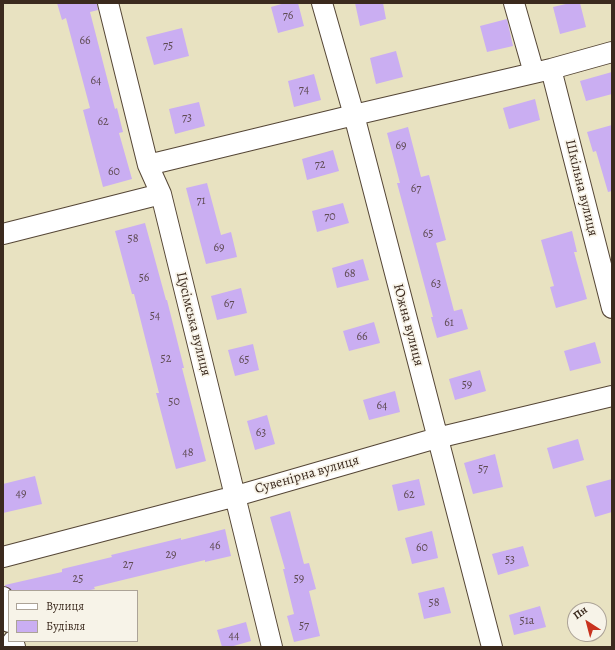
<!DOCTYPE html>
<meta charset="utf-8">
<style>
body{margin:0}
#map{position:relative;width:615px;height:650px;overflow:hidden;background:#e8e2c1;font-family:Alegreya,serif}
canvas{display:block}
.frame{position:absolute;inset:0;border:4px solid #3b2a1e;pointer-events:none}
.legend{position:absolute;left:8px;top:590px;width:130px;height:52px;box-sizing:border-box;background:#f7f3e8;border:1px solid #aca397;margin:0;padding:5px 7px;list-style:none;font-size:12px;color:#3b2a1e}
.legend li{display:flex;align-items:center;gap:8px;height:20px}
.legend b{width:20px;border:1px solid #aca397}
.north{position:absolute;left:567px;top:602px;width:40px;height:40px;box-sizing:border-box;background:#f7f3e8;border:1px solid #aca397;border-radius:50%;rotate:324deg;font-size:11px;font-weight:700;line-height:16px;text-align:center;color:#3b2a1e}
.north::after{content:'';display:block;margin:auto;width:14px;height:18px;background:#c8321e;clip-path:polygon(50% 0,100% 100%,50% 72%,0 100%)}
</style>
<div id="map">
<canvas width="615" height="650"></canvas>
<div class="frame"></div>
<ul class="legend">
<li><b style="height:5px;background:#fff"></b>Вулиця</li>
<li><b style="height:11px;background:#caaef2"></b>Будівля</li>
</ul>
<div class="north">Пн</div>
</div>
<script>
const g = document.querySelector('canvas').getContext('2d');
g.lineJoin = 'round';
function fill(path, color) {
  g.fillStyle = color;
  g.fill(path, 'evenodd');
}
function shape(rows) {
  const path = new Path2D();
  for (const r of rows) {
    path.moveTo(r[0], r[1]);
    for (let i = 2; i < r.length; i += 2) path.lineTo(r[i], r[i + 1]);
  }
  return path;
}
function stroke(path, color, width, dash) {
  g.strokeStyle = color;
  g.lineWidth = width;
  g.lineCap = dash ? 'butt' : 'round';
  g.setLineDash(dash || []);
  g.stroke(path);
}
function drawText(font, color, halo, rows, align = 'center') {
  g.font = font + ' Alegreya,serif';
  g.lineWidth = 3.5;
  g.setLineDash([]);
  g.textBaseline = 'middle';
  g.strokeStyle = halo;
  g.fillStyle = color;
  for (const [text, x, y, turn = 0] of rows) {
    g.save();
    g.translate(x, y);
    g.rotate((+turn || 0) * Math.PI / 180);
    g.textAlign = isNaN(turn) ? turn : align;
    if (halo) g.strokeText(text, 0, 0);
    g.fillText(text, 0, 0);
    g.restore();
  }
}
const building = shape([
 [57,3,97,3,98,10,90,12,115,109,117,108,123,132,119,133,132,179,103,187,83,110,90,108,66,18,62,20],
 [285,3,298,3,304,26,278,33,271,7],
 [355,3,383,3,386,19,360,26],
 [570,3,580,3,586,27,560,34,553,7],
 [507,19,513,46,487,52,480,26],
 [182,28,189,56,154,65,146,37],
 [396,51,403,77,376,84,370,58],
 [612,72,612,94,586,101,580,81],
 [314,74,321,100,294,107,288,81],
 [535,99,540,120,509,129,503,108],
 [199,102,205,126,175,134,169,109],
 [612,125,612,191,608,192,596,151,593,152,587,132],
 [408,127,421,177,429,175,446,240,436,243,454,311,462,309,468,329,437,338,431,317,433,317,397,183,400,183,387,133],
 [333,150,339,171,307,180,302,159],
 [207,183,221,235,231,232,237,257,206,264,186,188],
 [343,203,349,223,317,232,312,211],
 [145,223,166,300,167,300,184,368,182,368,206,461,176,469,156,393,159,393,134,294,132,294,115,231],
 [572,231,577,252,574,252,587,299,556,308,550,287,554,286,541,240],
 [363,259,369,280,337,288,332,268],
 [241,288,247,313,217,320,211,296],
 [374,322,380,343,349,351,343,331],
 [595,342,601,363,570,371,564,351],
 [253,344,259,370,235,376,228,350],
 [480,370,486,391,455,400,449,379],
 [395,391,400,412,369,420,363,400],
 [267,415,275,444,255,450,247,421],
 [578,439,584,460,553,469,547,448],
 [495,454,503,487,473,494,464,463],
 [35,476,42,504,3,513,3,484],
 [419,479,425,505,398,511,392,485],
 [612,479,612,512,595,517,586,486],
 [290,511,304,564,309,563,316,589,309,591,320,636,294,642,287,616,294,614,283,569,285,569,270,517],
 [225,529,231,556,205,562,205,560,94,587,95,589,86,591,12,591,5,586,5,585,62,572,62,569,112,557,111,555,181,538,181,540],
 [432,531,438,558,412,564,405,538],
 [523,546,529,566,498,575,492,554],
 [444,587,451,613,424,619,418,593],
 [540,606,546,627,514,635,509,615],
 [246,622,251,641,230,647,222,647,217,630]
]);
const minor = shape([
 [108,3,148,165,161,194,272,647],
 [322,3,354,115,492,647],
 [514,3,534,73],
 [551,69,612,308],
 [148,165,354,115,551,69,612,52],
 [3,234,161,194],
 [3,557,236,496,437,438,612,396],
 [3,597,9,622],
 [13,641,15,647]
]);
const numberNames = [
 ["76",288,16],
 ["66",85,41],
 ["75",168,46],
 ["64",96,81],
 ["74",304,90],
 ["73",187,118],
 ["62",103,122],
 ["69",401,146],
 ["72",320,165],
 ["60",114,172],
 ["67",416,189],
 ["71",201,201],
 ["70",330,217],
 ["65",428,234],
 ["58",133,239],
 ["69",219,248],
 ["68",350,274],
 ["56",144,278],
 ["63",436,284],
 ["67",229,304],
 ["54",155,316],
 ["61",449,323],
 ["66",362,337],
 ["52",166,359],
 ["65",244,360],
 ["59",467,385],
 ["50",174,402],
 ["64",382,406],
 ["63",261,433],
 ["48",188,453],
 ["57",483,469],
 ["49",21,494],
 ["62",409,495],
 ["46",215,546],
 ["60",422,548],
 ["29",171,555],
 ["53",510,560],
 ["27",128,565],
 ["25",78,579],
 ["59",299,579],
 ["58",434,603],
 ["51а",527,621],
 ["57",304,626],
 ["44",234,636]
];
const streetNames = [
 ["Шкільна вулиця",581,188,76],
 ["Цусімська вулиця",193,324,76],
 ["Южна вулиця",408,325,75],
 ["Сувенірна вулиця",307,475,-16]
];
fill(building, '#caaef2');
stroke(minor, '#554636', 22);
stroke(minor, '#fff', 20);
drawText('12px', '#5f4b53', null, numberNames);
drawText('14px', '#3b2a1e', '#f7f3e8', streetNames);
</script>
